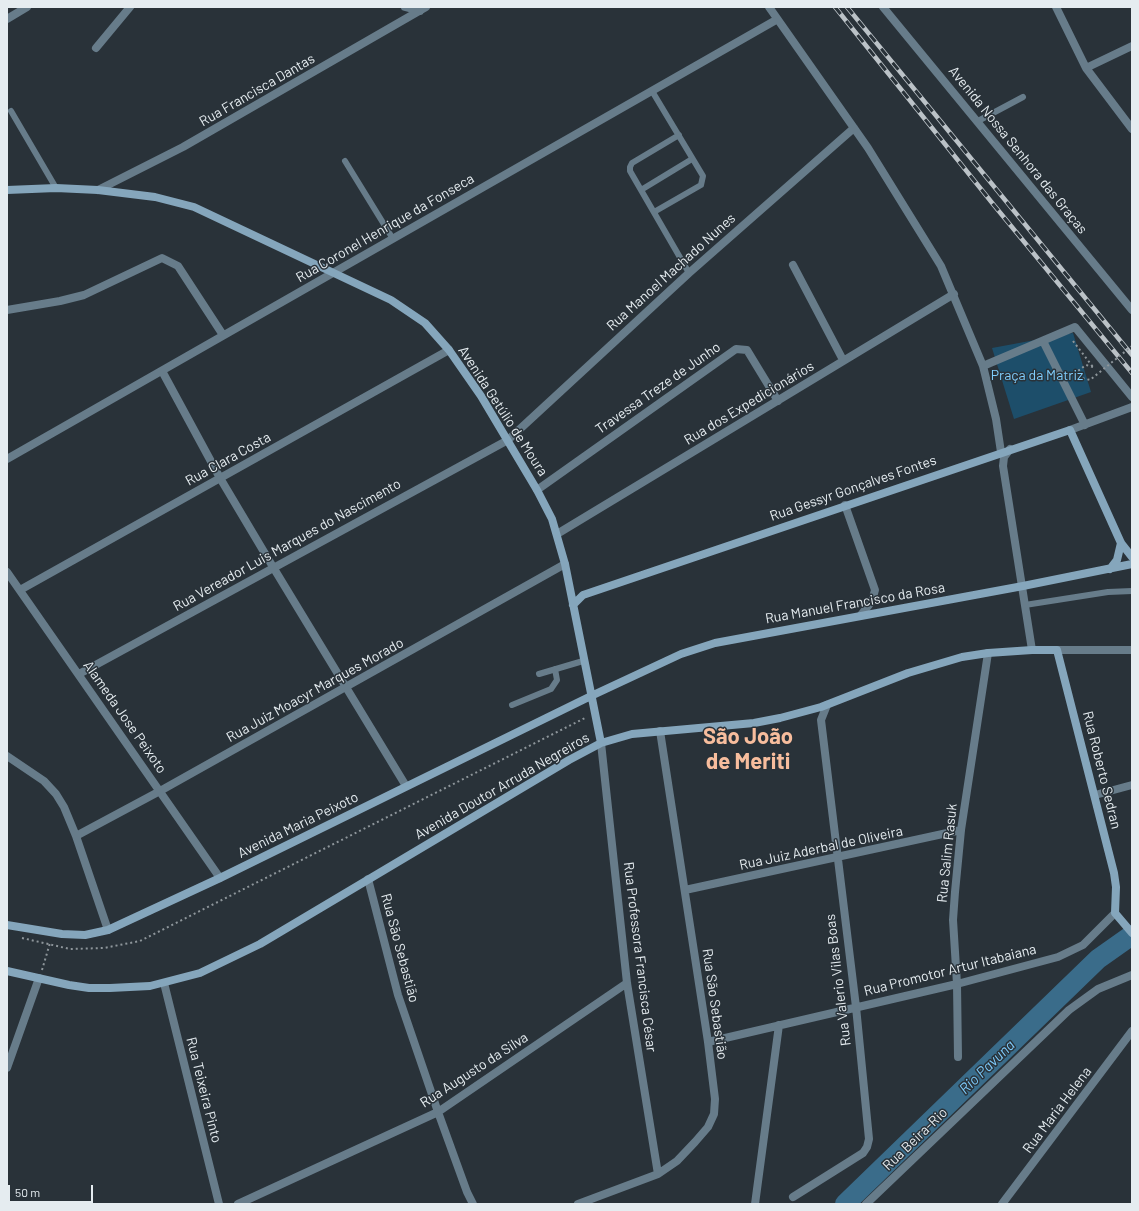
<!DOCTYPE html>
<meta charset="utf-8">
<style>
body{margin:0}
#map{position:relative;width:1139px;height:1211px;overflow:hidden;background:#293239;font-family:Barlow,sans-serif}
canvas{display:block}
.frame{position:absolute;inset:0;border:8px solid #e5ecf0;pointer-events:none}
.scale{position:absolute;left:8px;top:1185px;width:85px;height:18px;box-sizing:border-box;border:2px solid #e5ecf0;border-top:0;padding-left:5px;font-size:12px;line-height:14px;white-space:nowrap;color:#e5ecf0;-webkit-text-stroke:3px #293239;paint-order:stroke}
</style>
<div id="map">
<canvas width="1139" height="1211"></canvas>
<div class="frame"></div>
<div class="scale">50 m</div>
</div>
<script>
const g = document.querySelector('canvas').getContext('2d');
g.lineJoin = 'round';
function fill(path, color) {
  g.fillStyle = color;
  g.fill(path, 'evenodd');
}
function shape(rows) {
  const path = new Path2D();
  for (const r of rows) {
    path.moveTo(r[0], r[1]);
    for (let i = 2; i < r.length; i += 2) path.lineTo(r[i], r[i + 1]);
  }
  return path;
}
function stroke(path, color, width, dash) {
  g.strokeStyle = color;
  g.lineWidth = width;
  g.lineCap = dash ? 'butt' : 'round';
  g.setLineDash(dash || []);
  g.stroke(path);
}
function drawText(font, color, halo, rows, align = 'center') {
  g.font = font + ' Barlow,sans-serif';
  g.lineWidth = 3;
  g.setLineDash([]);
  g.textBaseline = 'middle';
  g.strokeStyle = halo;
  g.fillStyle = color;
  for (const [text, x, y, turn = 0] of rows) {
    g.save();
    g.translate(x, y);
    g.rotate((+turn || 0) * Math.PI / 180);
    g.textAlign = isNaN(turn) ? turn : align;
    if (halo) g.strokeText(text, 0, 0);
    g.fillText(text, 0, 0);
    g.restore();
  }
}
const green = shape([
 [1073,333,1091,392,1014,419,992,348]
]);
const river = shape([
 [845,1204,1098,959,1132,935]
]);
const path = shape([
 [1073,341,1093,367],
 [22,938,70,949,104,948,140,941,587,717],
 [42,970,50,943]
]);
const lane = shape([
 [652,91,703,176,701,185,654,212],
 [11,111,56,188],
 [978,121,1023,97],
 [679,135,632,163,630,167,630,171,689,273],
 [345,161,393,239],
 [641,190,692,159],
 [1025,605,1108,592,1132,591],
 [539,674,583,661],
 [512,705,551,689,557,680,555,669]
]);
const street = shape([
 [405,7,420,11],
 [769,7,868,148,941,266,983,366,996,419,1001,452],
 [883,7,1132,310],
 [1056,7,1086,68,1132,129],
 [7,19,27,7],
 [96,48,130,7],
 [1086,68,1132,46],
 [98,190,183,147,426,7],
 [793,265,843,360],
 [7,310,60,301,84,295,162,258,178,266,223,335],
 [1043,341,1085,425],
 [983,366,1075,327,1132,397],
 [162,371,220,478,273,567,406,786],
 [1070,430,1132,407],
 [1010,449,1004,457,1003,466,1032,650],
 [7,459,776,20],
 [537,490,736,349,747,350,778,401],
 [845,505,875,590,872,601,861,615],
 [557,534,954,294],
 [7,572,220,878],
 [20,590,449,350],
 [1057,650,1132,650],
 [79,674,508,440,689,273,854,128],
 [601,743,627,983,658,1174],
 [7,756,44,781,56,794,64,807,76,836,108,930],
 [1095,795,1132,785],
 [76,836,160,791,565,564],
 [368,879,398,995,438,1112,467,1192,473,1204],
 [685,890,961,830],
 [164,983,219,1204],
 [708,1042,957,984,1058,957,1083,945,1115,913],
 [958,1057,957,984,953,920,955,892,961,830,988,653],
 [7,1068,39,978],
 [793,1197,863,1153,867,1147,869,1139,856,1007,821,720,827,705],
 [238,1204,438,1112,627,983],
 [578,1204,658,1174,677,1161,695,1142,708,1127,714,1114,715,1099,708,1042,660,731],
 [755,1204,779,1025],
 [866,1204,1069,1010,1098,989,1132,975],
 [1002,1204,1132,1031]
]);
const secondary = shape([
 [7,190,56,188,98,190,155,197,194,207,391,300,425,323,449,350,481,396,537,490,552,519,565,564,601,743],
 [1110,569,1117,560,1121,543],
 [573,605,583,595,1070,430,1121,543,1132,557],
 [7,925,62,934,85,935,108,930,220,878,591,696,681,654,715,643,1023,586,1132,564],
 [7,971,69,985,89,988,110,988,150,986,200,973,260,944,569,760,601,743,632,734,754,723,780,718,821,707,908,673,962,657,988,653,1032,650,1057,650,1114,873,1116,887,1115,913,1132,933]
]);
const rail = shape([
 [835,7,993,204,1132,373],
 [847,7,1132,355]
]);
const pathBridge = shape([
 [1093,367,1086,365,1079,370,1082,378,1090,380,1132,346]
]);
const streetNames = [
 ["Rua Francisca Dantas",257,90,-30],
 ["Avenida Nossa Senhora das Graças",1018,150,51],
 ["Rua Coronel Henrique da Fonseca",385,228,-30],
 ["Rua Manoel Machado Nunes",671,272,-42],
 ["Travessa Treze de Junho",658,388,-35],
 ["Rua dos Expedicionários",749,403,-31],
 ["Avenida Getúlio de Moura",503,411,57],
 ["Rua Clara Costa",228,459,-29],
 ["Rua Gessyr Gonçalves Fontes",853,488,-19],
 ["Rua Vereador Luis Marques do Nascimento",287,545,-29],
 ["Rua Manuel Francisco da Rosa",855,603,-10],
 ["Rua Juiz Moacyr Marques Morado",315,690,-29],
 ["Alameda Jose Peixoto",125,717,55],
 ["Rua Roberto Sedran",1102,770,76],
 ["Avenida Doutor Arruda Negreiros",502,786,-30],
 ["Avenida Maria Peixoto",298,825,-26],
 ["Rua Juiz Aderbal de Oliveira",821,848,-12],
 ["Rua Salim Rasuk",947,853,-84],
 ["Rua São Sebastião",400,948,75],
 ["Rua Professora Francisca César",640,957,83],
 ["Rua Promotor Artur Itabaiana",950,970,-14],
 ["Rua Valerio Vilas Boas",838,980,-97],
 ["Rua São Sebastião",715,1004,82],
 ["Rua Augusto da Silva",474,1070,-33],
 ["Rua Teixeira Pinto",204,1090,76],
 ["Rua Maria Helena",1057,1110,-53],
 ["Rua Beira-Rio",915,1139,-44]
];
const parkNames = [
 ["Praça da Matriz",1037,375]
];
const waterNames = [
 ["Rio Pavuna",987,1067,-44]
];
const townNames = [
 ["São João",748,737],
 ["de Meriti",748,762]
];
fill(green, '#1d4e6a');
stroke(river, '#3a6c8a', 20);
stroke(path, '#8e969b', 2, [2, 3]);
stroke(lane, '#677c8a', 6);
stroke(street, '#677c8a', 8);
stroke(secondary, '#85a6bc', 8);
stroke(rail, '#bbc2c7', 4.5);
stroke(rail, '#293239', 3, [9]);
stroke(pathBridge, '#8e969b', 2, [2, 3]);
drawText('14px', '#e5ecf0', '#293239', streetNames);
drawText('14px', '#80cefd', '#293239', parkNames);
drawText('italic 15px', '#7cc9f9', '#293239', waterNames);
drawText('bold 22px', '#f7bd9d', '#293239', townNames);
</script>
